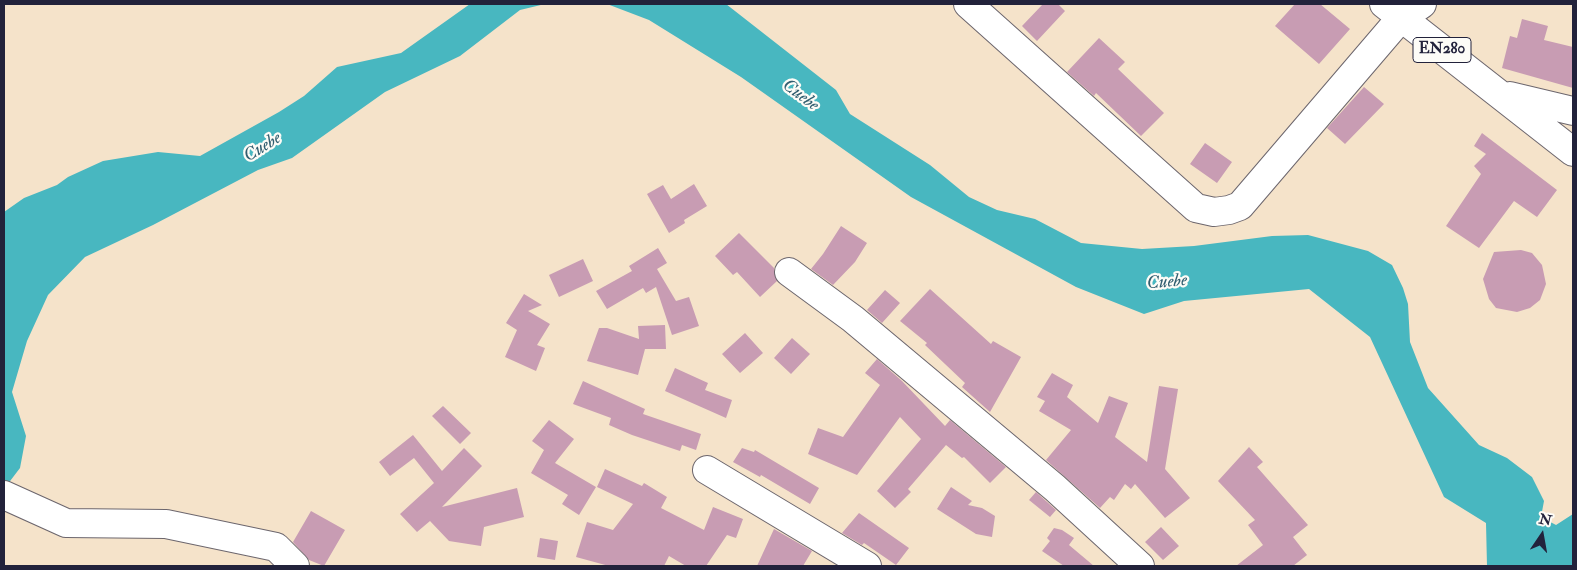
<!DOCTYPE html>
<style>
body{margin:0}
#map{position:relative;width:1577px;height:570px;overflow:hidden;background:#f5e3ca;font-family:"IM FELL Double Pica",serif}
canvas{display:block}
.frame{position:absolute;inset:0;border:5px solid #22223b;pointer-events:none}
.north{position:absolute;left:1517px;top:510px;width:50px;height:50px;-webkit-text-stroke:4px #fdfcf7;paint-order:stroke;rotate:12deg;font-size:14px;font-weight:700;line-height:20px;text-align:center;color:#22223b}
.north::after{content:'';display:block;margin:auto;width:18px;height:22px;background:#22223b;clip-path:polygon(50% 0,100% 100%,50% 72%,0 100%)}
</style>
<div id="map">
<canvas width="1577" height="570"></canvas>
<div class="frame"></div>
<div class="north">N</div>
</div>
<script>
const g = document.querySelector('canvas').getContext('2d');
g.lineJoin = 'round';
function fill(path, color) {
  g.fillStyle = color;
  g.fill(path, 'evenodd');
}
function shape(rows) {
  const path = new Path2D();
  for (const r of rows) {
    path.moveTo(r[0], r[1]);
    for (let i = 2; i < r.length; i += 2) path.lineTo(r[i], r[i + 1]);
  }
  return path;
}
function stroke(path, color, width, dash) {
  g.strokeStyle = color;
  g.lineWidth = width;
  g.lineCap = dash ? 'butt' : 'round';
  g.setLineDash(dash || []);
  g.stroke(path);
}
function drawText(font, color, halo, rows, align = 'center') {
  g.font = font + ' "IM FELL Double Pica",serif';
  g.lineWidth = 4.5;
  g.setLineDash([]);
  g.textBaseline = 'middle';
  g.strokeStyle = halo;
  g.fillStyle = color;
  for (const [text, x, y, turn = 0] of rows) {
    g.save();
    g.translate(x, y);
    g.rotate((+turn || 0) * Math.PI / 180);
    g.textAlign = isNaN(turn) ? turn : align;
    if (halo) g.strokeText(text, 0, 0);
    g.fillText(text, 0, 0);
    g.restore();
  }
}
const water = shape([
 [470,4,545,4,520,10,460,56,385,92,292,158,258,170,153,225,85,257,48,295,27,341,12,392,26,436,20,468,4,489,4,212,24,198,57,185,68,177,103,161,158,152,200,156,279,112,304,96,337,67,401,53],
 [607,4,726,4,836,90,850,114,930,165,969,197,997,210,1035,219,1081,243,1142,249,1194,246,1272,236,1308,235,1368,251,1392,265,1403,288,1408,304,1410,342,1428,388,1479,445,1507,458,1532,477,1544,501,1541,517,1556,525,1573,514,1573,566,1487,566,1486,523,1444,497,1370,337,1309,289,1184,301,1144,314,1076,287,911,197,741,77,649,20]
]);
const building = shape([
 [1043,4,1058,4,1065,11,1037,41,1022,26],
 [1295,4,1320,4,1350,29,1319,64,1275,26],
 [1522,19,1548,26,1544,40,1573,47,1573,88,1502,68,1510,36,1517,38],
 [1099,38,1125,62,1118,69,1164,113,1141,136,1096,93,1094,96,1067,72],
 [1364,87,1384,104,1345,144,1327,128],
 [1482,133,1557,190,1537,217,1514,201,1479,248,1446,226,1481,174,1474,166,1486,154,1474,146],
 [1205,143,1232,162,1217,183,1190,164],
 [694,184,707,206,684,220,685,223,669,233,647,194,663,185,671,199],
 [841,226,867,243,855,262,833,285,811,269,823,254],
 [739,233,774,268,777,281,760,297,737,272,733,275,715,256],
 [658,248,667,263,657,269,676,301,689,297,699,326,672,335,656,287,646,293,643,288,607,309,596,291,632,271,629,266],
 [1521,250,1532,253,1542,265,1546,284,1540,300,1530,308,1517,312,1496,308,1489,299,1483,279,1494,252],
 [583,259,593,281,559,297,549,275],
 [930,289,991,344,993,341,1021,357,990,412,962,387,965,383,925,345,927,343,900,321],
 [885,290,900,303,882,323,867,310],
 [524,294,542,305,528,311,550,324,537,345,545,348,536,371,505,357,517,330,506,323],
 [665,325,666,349,645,349,638,375,587,361,599,328,607,328,639,339,638,326],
 [745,333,763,353,740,373,722,354],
 [792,338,810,354,791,374,774,358],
 [877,359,902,381,945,426,950,420,1006,467,990,483,964,457,962,458,946,445,908,489,911,492,895,508,877,491,921,439,900,417,857,475,808,454,818,428,843,437,880,385,865,373],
 [675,368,708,383,705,390,732,400,726,418,665,391],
 [1052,373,1073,385,1067,397,1098,423,1109,396,1128,403,1115,437,1147,462,1159,386,1178,389,1165,469,1190,498,1165,518,1135,484,1131,489,1125,484,1114,500,1110,497,1100,508,1046,460,1071,430,1039,411,1045,401,1037,397],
 [583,381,645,409,643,414,701,434,696,450,682,445,680,451,632,435,609,425,611,418,573,404],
 [443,406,471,433,460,444,432,416],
 [549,420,574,439,555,463,596,487,579,515,562,504,568,495,531,473,544,450,532,441],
 [413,435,442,471,464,448,482,466,442,507,517,488,524,517,484,527,481,546,449,541,430,521,417,532,400,514,434,483,414,458,390,476,379,462],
 [1249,447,1263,462,1257,467,1308,525,1293,537,1307,555,1293,566,1236,566,1263,545,1248,525,1255,520,1218,481],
 [742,448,754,452,755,450,819,488,810,504,761,475,760,477,733,462],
 [605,469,642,486,644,483,667,497,661,508,704,530,713,507,743,519,736,538,727,535,706,566,686,566,669,556,664,566,609,566,576,557,587,522,613,530,633,504,597,487],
 [951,487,972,501,968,505,982,508,995,516,992,537,976,534,937,509],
 [1036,492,1056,510,1050,517,1029,500],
 [311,511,345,530,324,566,309,560,293,542],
 [859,513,909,548,896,565,864,543,862,545,842,533],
 [1161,527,1179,546,1163,560,1145,542],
 [1054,528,1062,530,1074,538,1069,545,1094,566,1064,566,1042,551,1050,541,1047,538],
 [774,529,812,551,803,566,757,566],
 [540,538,558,541,555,560,537,557]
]);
const minor = shape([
 [968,4,1196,208,1214,212,1229,210,1240,206,1400,19],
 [789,272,853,319,1055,488,1140,566],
 [707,470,867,566],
 [4,495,66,523,166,524,276,547,295,566]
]);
const major = shape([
 [1384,4,1573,152],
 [1400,19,1422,4],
 [1510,96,1573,111]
]);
const shields = [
 [1442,50,58]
];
const shieldNames = [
 ["EN280",1442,50]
];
const waterNames = [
 ["Cuebe",800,96,37],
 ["Cuebe",263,148,-32],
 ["Cuebe",1167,283,-5]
];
fill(water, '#48b7c0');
fill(building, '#c89cb3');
stroke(minor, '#6c666d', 30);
stroke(major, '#6c666d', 30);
stroke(minor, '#fff', 28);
stroke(major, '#fff', 28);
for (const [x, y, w] of shields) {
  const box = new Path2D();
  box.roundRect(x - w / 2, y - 12.5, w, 25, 4);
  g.fillStyle = '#fdfcf7';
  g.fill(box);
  stroke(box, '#22223b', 1);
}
drawText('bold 15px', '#22223b', null, shieldNames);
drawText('italic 18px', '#315e70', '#fdfcf7', waterNames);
</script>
